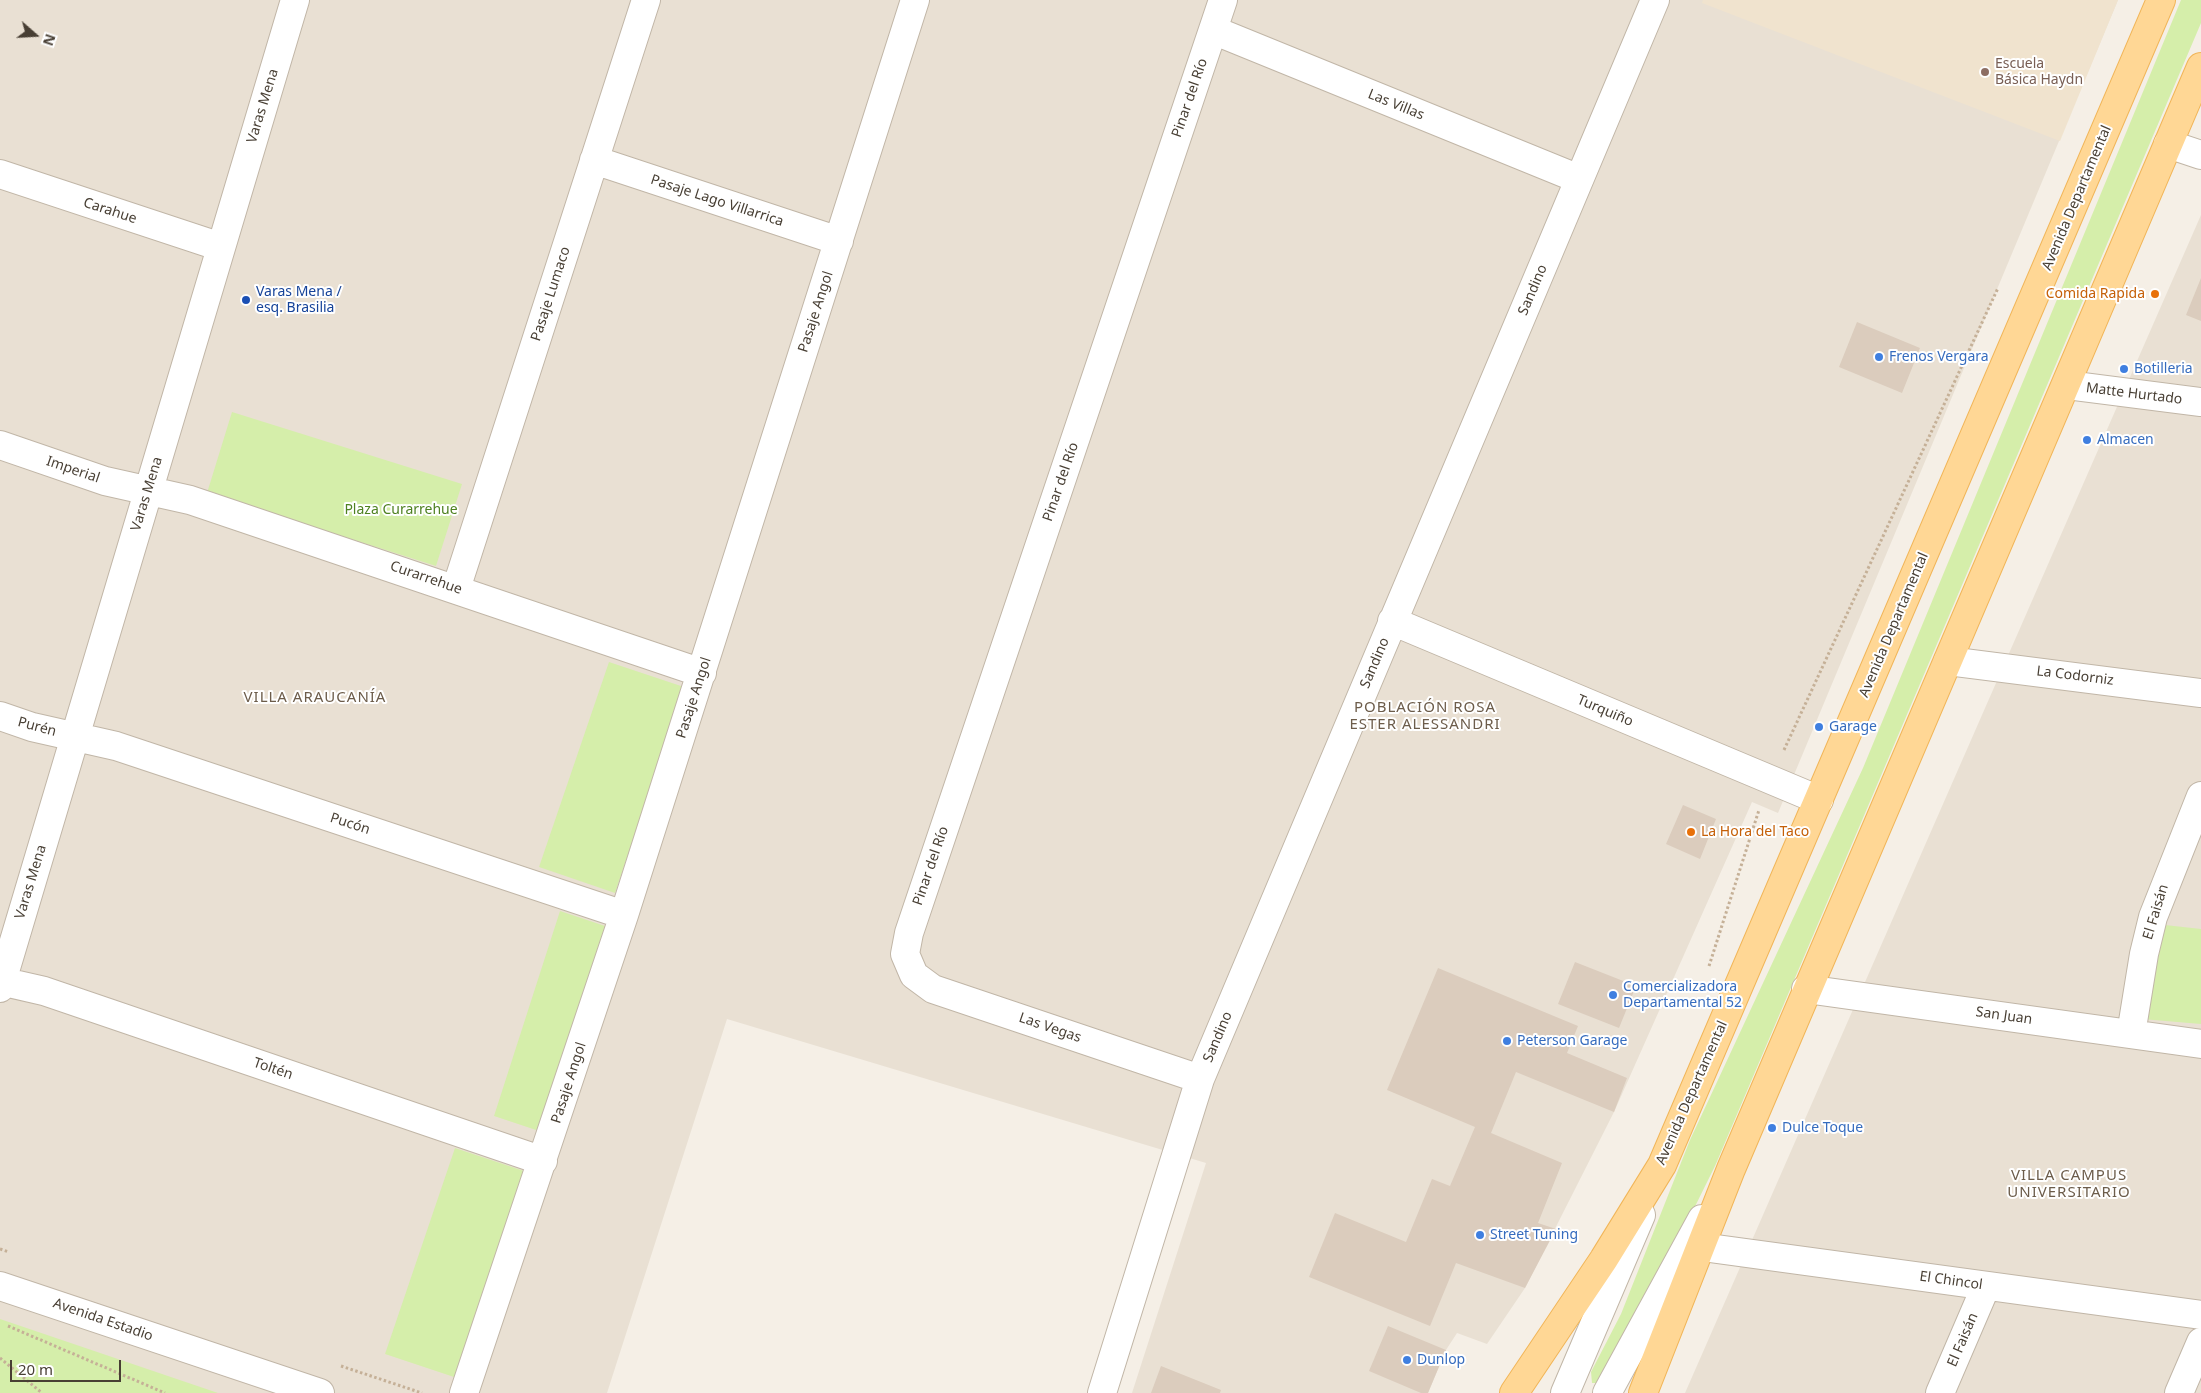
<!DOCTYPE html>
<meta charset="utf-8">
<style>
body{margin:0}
#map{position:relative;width:2201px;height:1393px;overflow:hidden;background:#f5efe6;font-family:"Noto Sans",sans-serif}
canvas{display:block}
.north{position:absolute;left:10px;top:10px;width:50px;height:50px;-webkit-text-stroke:4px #fff;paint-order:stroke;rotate:109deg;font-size:14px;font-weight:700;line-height:20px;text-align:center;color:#483f34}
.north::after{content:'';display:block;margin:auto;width:18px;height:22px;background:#483f34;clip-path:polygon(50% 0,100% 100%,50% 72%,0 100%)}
.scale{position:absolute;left:10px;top:1360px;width:111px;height:22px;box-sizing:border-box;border:2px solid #483f34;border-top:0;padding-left:6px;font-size:15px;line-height:18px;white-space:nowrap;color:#483f34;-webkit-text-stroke:4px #fff;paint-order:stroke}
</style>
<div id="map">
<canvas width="2201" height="1393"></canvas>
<div class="north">N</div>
<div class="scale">20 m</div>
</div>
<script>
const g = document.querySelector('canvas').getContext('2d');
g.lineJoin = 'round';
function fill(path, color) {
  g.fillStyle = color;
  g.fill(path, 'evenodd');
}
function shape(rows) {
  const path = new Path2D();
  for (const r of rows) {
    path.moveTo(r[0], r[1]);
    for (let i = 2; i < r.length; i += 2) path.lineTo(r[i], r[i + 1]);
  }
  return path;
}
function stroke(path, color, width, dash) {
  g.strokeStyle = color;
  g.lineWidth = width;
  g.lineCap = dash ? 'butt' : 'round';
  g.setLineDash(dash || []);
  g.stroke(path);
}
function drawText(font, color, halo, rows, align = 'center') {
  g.font = font + ' "Noto Sans",sans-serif';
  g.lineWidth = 4;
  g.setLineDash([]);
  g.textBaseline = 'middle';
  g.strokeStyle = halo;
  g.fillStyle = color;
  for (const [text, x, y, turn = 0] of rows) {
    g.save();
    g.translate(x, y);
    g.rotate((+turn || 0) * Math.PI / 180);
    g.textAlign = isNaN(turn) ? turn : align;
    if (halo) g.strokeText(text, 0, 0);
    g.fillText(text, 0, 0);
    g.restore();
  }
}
const residential = shape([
 [0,0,2118,0,1778,813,1752,802,1614,1112,1525,1288,1487,1344,1457,1333,1446,1350,1428,1393,1132,1393,1206,1163,727,1019,607,1393,0,1393],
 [2201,215,2201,1393,1685,1393]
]);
const education = shape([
 [1703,0,2118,0,2060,141,1702,3]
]);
const green = shape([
 [2181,0,2201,0,2201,23,1715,1166,1630,1338,1602,1383,1592,1383,1591,1372,1621,1314,1690,1140,1863,768],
 [232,412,462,484,436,566,207,493],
 [609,662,684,687,615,893,539,867],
 [560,911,608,927,542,1132,494,1116],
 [2165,925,2201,929,2201,1024,2142,1019],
 [455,1148,530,1173,460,1379,385,1354],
 [0,1319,218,1393,0,1393]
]);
const building = shape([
 [2201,278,2201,321,2186,315],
 [1857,322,1920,348,1902,393,1839,367],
 [1683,805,1716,819,1700,859,1666,844],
 [1575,962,1636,986,1619,1028,1558,1004],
 [1438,968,1578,1026,1567,1053,1627,1078,1614,1112,1516,1072,1491,1133,1562,1163,1538,1223,1556,1229,1525,1288,1456,1263,1430,1326,1309,1277,1335,1213,1406,1242,1432,1179,1450,1186,1475,1127,1387,1090],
 [1388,1326,1446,1350,1428,1393,1421,1393,1369,1371],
 [1161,1366,1221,1390,1220,1393,1151,1393]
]);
const path = shape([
 [1784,750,1998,288],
 [1709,966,1759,810],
 [0,1249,9,1252],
 [8,1326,165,1393],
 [0,1358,42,1393],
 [341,1366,422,1393]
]);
const minor = shape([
 [1213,30,1579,179],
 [2168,144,2201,155],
 [594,160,839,241],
 [0,174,221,247],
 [2067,385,2201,402],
 [0,445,105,481,190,500,702,673],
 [456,589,646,0],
 [1392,621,1819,800],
 [1948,661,2201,693],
 [0,716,32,727,116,746,624,915],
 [0,981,44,991,543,1161],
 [0,988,295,0],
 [1806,989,2201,1044],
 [2131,1034,2144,954,2153,917,2201,796],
 [1200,1079,933,989,914,975,905,954,909,933,1223,0],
 [1702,1247,2201,1315],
 [0,1286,320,1393],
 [464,1393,624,915,915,0],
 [1102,1393,1200,1079,1655,0],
 [1565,1393,1641,1215],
 [1607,1393,1702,1219],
 [1940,1393,1986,1286],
 [2179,1393,2201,1342]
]);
const major = shape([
 [1514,1393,1604,1259,1662,1165,2161,0],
 [1643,1393,1731,1169,2201,67]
]);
const markers = [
 [1985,72,5,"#8d6e63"],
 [2155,294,5,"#e8710a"],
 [246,300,5,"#1a4fb4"],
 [1879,357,5,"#3f7fe0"],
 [2124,369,5,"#3f7fe0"],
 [2087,440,5,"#3f7fe0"],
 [1819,727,5,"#3f7fe0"],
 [1691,832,5,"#e8710a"],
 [1613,995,5,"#3f7fe0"],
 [1507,1041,5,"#3f7fe0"],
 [1772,1128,5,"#3f7fe0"],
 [1480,1235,5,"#3f7fe0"],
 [1407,1360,5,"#3f7fe0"]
];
const educationNames = [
 ["Escuela",1995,64],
 ["Básica Haydn",1995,80]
];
const streetNames = [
 ["Pinar del Río",1190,98,-71],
 ["Las Villas",1396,105,22],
 ["Varas Mena",263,106,-73],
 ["Avenida Departamental",2077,198,-67],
 ["Pasaje Lago Villarrica",717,201,18],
 ["Carahue",110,211,18],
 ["Sandino",1533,290,-67],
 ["Pasaje Lumaco",551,294,-72],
 ["Pasaje Angol",816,312,-72],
 ["Matte Hurtado",2134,394,7],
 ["Imperial",73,470,19],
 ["Pinar del Río",1061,482,-71],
 ["Varas Mena",147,494,-73],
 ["Curarrehue",426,578,19],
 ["Avenida Departamental",1894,625,-67],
 ["Sandino",1375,663,-67],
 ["La Codorniz",2075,676,7],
 ["Pasaje Angol",694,698,-72],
 ["Turquiño",1605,711,23],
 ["Purén",37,727,15],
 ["Pucón",350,824,18],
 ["Pinar del Río",931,866,-71],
 ["Varas Mena",31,882,-73],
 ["El Faisán",2156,912,-73],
 ["San Juan",2004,1016,8],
 ["Las Vegas",1050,1028,19],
 ["Sandino",1218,1037,-67],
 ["Toltén",273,1069,19],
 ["Pasaje Angol",569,1083,-72],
 ["Avenida Departamental",1692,1093,-66],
 ["El Chincol",1951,1281,8],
 ["Avenida Estadio",103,1320,19],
 ["El Faisán",1963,1340,-67]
];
const transitNames = [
 ["Varas Mena /",256,292],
 ["esq. Brasilia",256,308]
];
const foodNames = [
 ["Comida Rapida",2145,294],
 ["La Hora del Taco",1701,832,"left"]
];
const shopNames = [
 ["Frenos Vergara",1889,357],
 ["Botilleria",2134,369],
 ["Almacen",2097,440],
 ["Garage",1829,727],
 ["Comercializadora",1623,987],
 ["Departamental 52",1623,1003],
 ["Peterson Garage",1517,1041],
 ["Dulce Toque",1782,1128],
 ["Street Tuning",1490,1235],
 ["Dunlop",1417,1360]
];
const parkNames = [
 ["Plaza Curarrehue",401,510]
];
const neighbourhoodNames = [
 ["VILLA ARAUCANÍA",315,698],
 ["POBLACIÓN ROSA",1425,708],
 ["ESTER ALESSANDRI",1425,725],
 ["VILLA CAMPUS",2069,1176],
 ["UNIVERSITARIO",2069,1193]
];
fill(residential, '#e9e0d3');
fill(education, '#f0e3ce');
fill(green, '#d5eeaa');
fill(building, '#dbccbd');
stroke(minor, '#c1b6a7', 30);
stroke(major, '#f1b558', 30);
stroke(path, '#c5b097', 3, [2.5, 2.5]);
stroke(minor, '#fff', 28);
stroke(major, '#ffd795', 28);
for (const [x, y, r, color] of markers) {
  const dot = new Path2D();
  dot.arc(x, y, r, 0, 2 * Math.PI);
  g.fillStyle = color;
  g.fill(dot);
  stroke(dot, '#fff', 2);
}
drawText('14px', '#785e54', '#fff', educationNames, 'left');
drawText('14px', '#483f34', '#fff', streetNames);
drawText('14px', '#164399', '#fff', transitNames, 'left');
drawText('14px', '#c56008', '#fff', foodNames, 'right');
drawText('14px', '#366cbe', '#fff', shopNames, 'left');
drawText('14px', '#4e8121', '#fff', parkNames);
g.letterSpacing = '1px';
drawText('15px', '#6c5c4a', '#fff', neighbourhoodNames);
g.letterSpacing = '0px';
</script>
